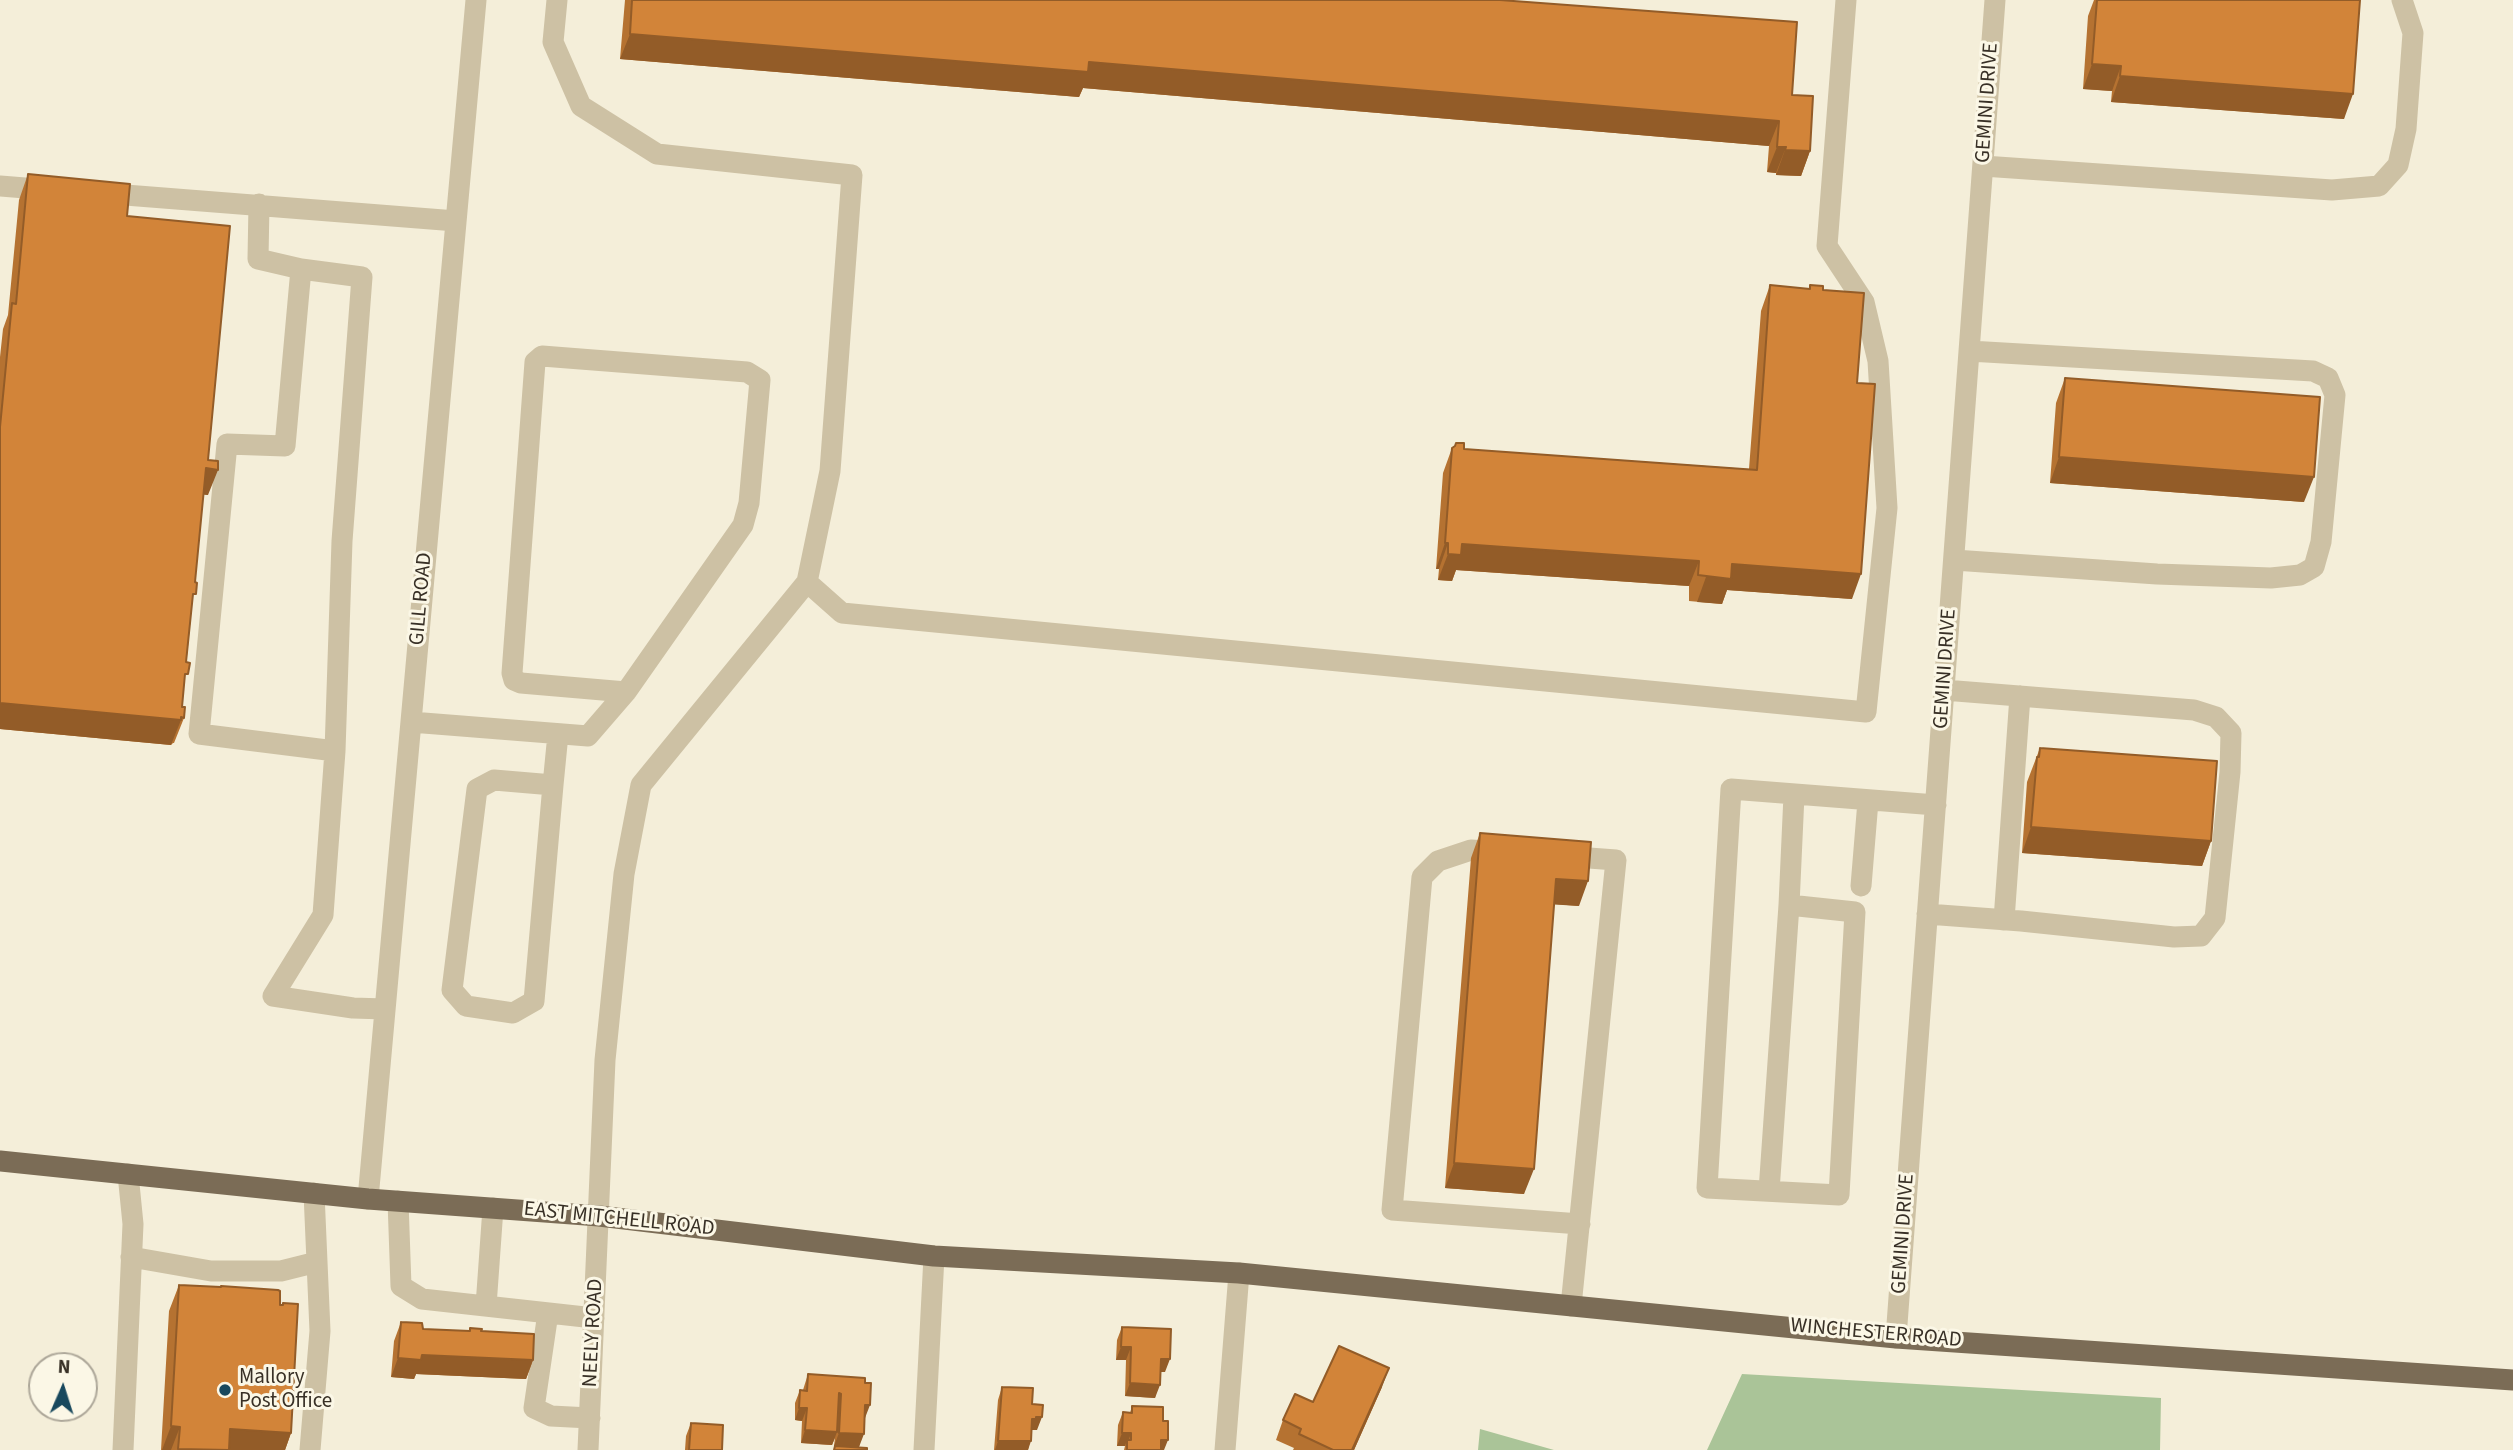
<!DOCTYPE html>
<style>
body{margin:0}
#map{position:relative;width:2513px;height:1450px;overflow:hidden;background:#f4eed9;font-family:"Source Sans 3",sans-serif}
canvas{display:block}
.north{position:absolute;left:28px;top:1352px;width:70px;height:70px;box-sizing:border-box;background:#fbf7e6;border:2px solid #ada799;border-radius:50%;rotate:3deg;font-size:19px;font-weight:700;line-height:28px;text-align:center;color:#383026}
.north::after{content:'';display:block;margin:auto;width:24px;height:32px;background:#18485d;clip-path:polygon(50% 0,100% 100%,50% 72%,0 100%)}
</style>
<div id="map">
<canvas width="2513" height="1450"></canvas>
<div class="north">N</div>
</div>
<script>
const g = document.querySelector('canvas').getContext('2d');
g.lineJoin = 'round';
function fill(path, color) {
  g.fillStyle = color;
  g.fill(path, 'evenodd');
}
function shape(rows) {
  const path = new Path2D();
  for (const r of rows) {
    path.moveTo(r[0], r[1]);
    for (let i = 2; i < r.length; i += 2) path.lineTo(r[i], r[i + 1]);
  }
  return path;
}
function stroke(path, color, width, dash) {
  g.strokeStyle = color;
  g.lineWidth = width;
  g.lineCap = dash ? 'butt' : 'round';
  g.setLineDash(dash || []);
  g.stroke(path);
}
function drawText(font, color, halo, rows, align = 'center') {
  g.font = font + ' "Source Sans 3",sans-serif';
  g.lineWidth = 6;
  g.setLineDash([]);
  g.textBaseline = 'middle';
  g.strokeStyle = halo;
  g.fillStyle = color;
  for (const [text, x, y, turn = 0] of rows) {
    g.save();
    g.translate(x, y);
    g.rotate((+turn || 0) * Math.PI / 180);
    g.textAlign = isNaN(turn) ? turn : align;
    if (halo) g.strokeText(text, 0, 0);
    g.fillText(text, 0, 0);
    g.restore();
  }
}
const green = shape([
 [1742,1374,2161,1398,2160,1450,1707,1450],
 [1480,1429,1554,1450,1478,1450]
]);
const minor = shape([
 [557,0,553,42,581,106,657,154,852,175,830,471,807,582,641,785,624,874,605,1060,588,1450],
 [1983,166,2332,190,2379,186,2398,165,2406,129,2413,33,2402,0],
 [0,186,50,190],
 [100,193,456,221],
 [259,204,258,259,301,269,285,446,227,444,199,734,335,751,323,915,273,996,353,1008,385,1009],
 [301,269,362,277,342,541,335,751],
 [1954,560,2157,574,2271,578,2300,575,2314,567,2321,542,2335,395,2328,378,2313,371,1969,351],
 [807,582,842,613,1866,712,1887,508,1878,361,1864,302,1827,246,1846,0],
 [411,722,588,736,626,692,743,525,749,503,760,380,747,372,542,356,535,362,512,673,514,680,521,683,626,692],
 [553,785,494,780,477,789,452,990,466,1006,513,1013,534,1001,553,785,558,734],
 [1794,795,1789,905,1855,912,1839,1195,1707,1188,1731,789,1936,805],
 [1502,852,1471,850,1438,861,1422,877,1392,1210,1580,1224],
 [1562,856,1616,860,1571,1306],
 [1861,886,1868,801],
 [1927,914,2021,921,2174,937,2201,936,2215,918,2230,772,2231,733,2216,717,2194,710,1944,690],
 [2004,920,2020,696],
 [1769,1191,1789,905],
 [368,1199,476,0],
 [398,1201,401,1286,422,1299,594,1318],
 [131,1257,211,1271,281,1271,317,1262],
 [486,1306,493,1208],
 [548,1313,534,1408,551,1416,590,1418],
 [1896,1338,1995,0],
 [123,1450,133,1224,128,1174],
 [310,1450,320,1331,314,1193],
 [924,1450,934,1256],
 [1225,1450,1239,1273]
]);
const major = shape([
 [0,1161,368,1199,599,1216,934,1256,1239,1273,1896,1338,2513,1380]
]);
const wall = shape([
 [625,0,1500,0,1792,95,1810,151,1801,176,1776,175,1776,173,1767,172,1769,146,1083,88,1079,97,620,59],
 [2094,0,2360,0,2344,119,2111,102,2112,91,2083,89,2088,16],
 [28,174,127,216,208,460,208,495,203,494,182,707,184,718,174,743,173,743,171,745,0,729,0,357,3,329,8,315,19,200],
 [1770,285,1809,289,1810,285,1823,290,1857,383,1852,599,1727,590,1722,604,1689,601,1689,586,1456,570,1452,581,1438,580,1439,569,1436,569,1443,473,1452,448,1454,447,1456,443,1464,449,1749,469,1761,311],
 [2065,378,2304,502,2050,483,2056,403],
 [2040,748,2211,841,2202,866,2022,853,2027,782],
 [1480,833,1579,906,1554,904,1524,1194,1445,1188,1471,858],
 [179,1285,280,1305,291,1433,285,1450,161,1450,169,1311],
 [401,1322,423,1329,469,1331,470,1328,481,1331,533,1360,526,1379,416,1374,414,1379,391,1377,394,1341],
 [1122,1327,1165,1372,1160,1372,1155,1398,1125,1396,1126,1360,1116,1360,1117,1340],
 [808,1374,865,1378,865,1418,859,1447,834,1446,835,1438,832,1445,801,1443,802,1421,795,1420,795,1403,800,1390,803,1390],
 [1002,1387,1032,1404,1037,1430,1032,1430,1028,1450,994,1450,998,1400],
 [1382,1387,1354,1450,1293,1450,1294,1448,1276,1440,1283,1420,1313,1402],
 [1132,1406,1163,1421,1164,1450,1124,1450,1125,1446,1117,1446,1118,1425,1123,1412,1130,1413],
 [691,1423,722,1450,685,1450,686,1436]
]);
const shadedWall = shape([
 [630,34,1089,62,1779,121,1769,146,1083,88,1079,97,620,59],
 [2092,64,2121,66,2112,91,2083,89],
 [2120,76,2353,94,2344,119,2111,102],
 [1777,147,1786,147,1776,173,1767,172],
 [1785,150,1810,151,1801,176,1776,175],
 [2059,457,2314,477,2304,502,2050,483],
 [206,468,218,470,208,495,196,494],
 [1445,543,1448,543,1439,569,1436,569],
 [1462,544,1699,561,1689,586,1456,570,1452,581,1438,580,1448,554],
 [1732,564,1861,574,1852,599,1727,590,1722,604,1697,602,1706,577],
 [0,703,181,720,171,745,0,729],
 [2031,827,2211,841,2202,866,2022,853],
 [1556,879,1588,881,1579,906,1547,904],
 [1454,1163,1534,1169,1524,1194,1445,1188],
 [1121,1347,1131,1347,1126,1360,1116,1360],
 [422,1355,533,1360,526,1379,416,1374,414,1379,391,1377,398,1358],
 [1161,1359,1170,1359,1165,1372,1156,1372],
 [1389,1368,1382,1387,1354,1450,1352,1450],
 [1130,1383,1160,1385,1155,1398,1125,1396],
 [865,1405,870,1405,865,1418],
 [799,1408,807,1408,802,1421,795,1420],
 [1036,1417,1042,1417,1037,1430,1032,1430,1032,1419],
 [171,1426,180,1427,171,1450,162,1450],
 [230,1429,291,1433,285,1450,223,1450],
 [805,1430,837,1432,832,1445,801,1443],
 [839,1433,864,1434,859,1447,834,1446],
 [1122,1433,1131,1433,1127,1445,1127,1440,1125,1446,1117,1446],
 [1161,1440,1168,1440,1164,1450,1158,1450],
 [998,1441,1031,1441,1028,1450,995,1450]
]);
const building = shape([
 [632,0,1500,0,1797,22,1792,95,1813,96,1810,151,1785,150,1786,147,1777,147,1779,121,1089,62,1088,72,630,34,632,0],
 [2097,0,2360,0,2353,94,2120,76,2121,66,2092,64,2097,0],
 [28,174,130,184,127,216,230,226,208,460,218,461,218,470,206,468,195,582,197,583,196,594,193,594,186,662,190,663,188,674,185,674,182,707,185,707,184,718,181,717,181,720,0,703,0,427,12,303,16,304,28,174],
 [1770,285,1810,289,1810,285,1823,286,1823,290,1864,293,1857,383,1875,384,1861,574,1732,564,1731,579,1698,575,1699,561,1462,544,1461,555,1448,554,1448,543,1445,543,1452,448,1455,446,1456,443,1464,443,1464,449,1757,470,1770,285],
 [2065,378,2320,397,2314,477,2059,457,2065,378],
 [2040,748,2217,761,2211,841,2031,827,2037,757,2039,757,2040,748],
 [1480,833,1591,842,1588,881,1556,879,1534,1169,1454,1163,1480,833],
 [179,1285,221,1287,221,1286,278,1290,280,1291,280,1305,283,1305,283,1303,298,1304,291,1433,230,1429,229,1450,178,1449,180,1427,171,1426,179,1285],
 [401,1322,422,1323,423,1329,470,1331,470,1328,482,1329,481,1331,534,1334,533,1360,422,1355,421,1360,398,1358,401,1322],
 [1122,1327,1171,1329,1170,1359,1161,1359,1160,1385,1130,1383,1131,1347,1121,1347,1122,1327],
 [1339,1346,1389,1368,1352,1450,1333,1450,1299,1434,1301,1429,1283,1420,1295,1394,1313,1402,1339,1346],
 [808,1374,865,1378,865,1383,871,1383,870,1405,865,1405,864,1434,839,1433,841,1394,839,1393,837,1432,805,1430,807,1408,799,1408,800,1390,807,1391,808,1374],
 [1002,1387,1033,1388,1032,1404,1043,1405,1042,1417,1036,1417,1036,1419,1032,1419,1031,1441,998,1441,1002,1387],
 [1132,1406,1163,1407,1163,1421,1168,1421,1168,1440,1161,1440,1161,1450,1127,1450,1127,1440,1131,1440,1131,1433,1122,1433,1123,1412,1132,1413,1132,1406],
 [691,1423,723,1425,722,1450,689,1450,691,1423],
 [835,1446,867,1448,867,1450,834,1450,835,1446]
]);
const markers = [
 [225,1390,7,"#18485d"]
];
const streetNames = [
 ["GEMINI DRIVE",1988,103,-86],
 ["GILL ROAD",422,599,-85],
 ["GEMINI DRIVE",1946,669,-86],
 ["EAST MITCHELL ROAD",619,1220,6],
 ["GEMINI DRIVE",1904,1234,-86],
 ["NEELY ROAD",594,1333,-87],
 ["WINCHESTER ROAD",1876,1334,5]
];
const poiNames = [
 ["Mallory",239,1378],
 ["Post Office",239,1402]
];
fill(green, '#aac498');
stroke(minor, '#cdc1a4', 21);
stroke(major, '#7b6c56', 21);
fill(wall, '#b57231');
fill(shadedWall, '#935c28');
fill(building, '#d28439');
stroke(building, '#935c28', 2);
for (const [x, y, r, color] of markers) {
  const dot = new Path2D();
  dot.arc(x, y, r, 0, 2 * Math.PI);
  g.fillStyle = color;
  g.fill(dot);
  stroke(dot, '#fbf7e6', 2.5);
}
drawText('21px', '#383026', '#fbf7e6', streetNames);
drawText('21px', '#383026', '#fbf7e6', poiNames, 'left');
</script>
